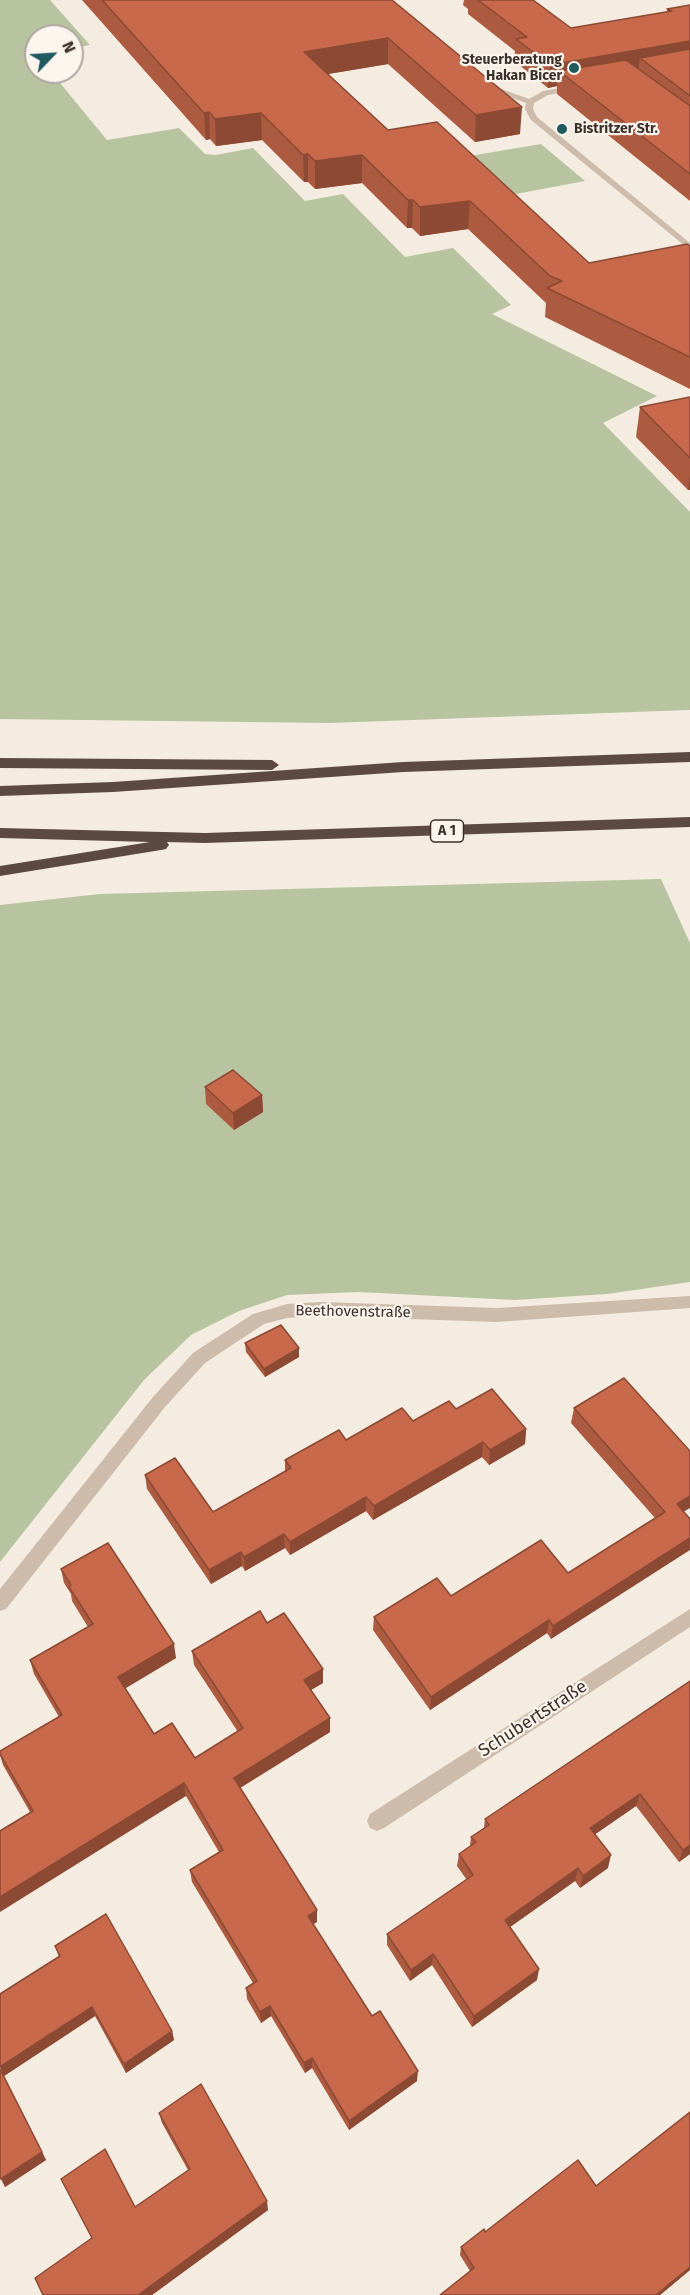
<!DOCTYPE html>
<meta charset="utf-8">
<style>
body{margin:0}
#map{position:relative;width:690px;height:2295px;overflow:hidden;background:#f4ebe1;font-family:"Fira Sans",sans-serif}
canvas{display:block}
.north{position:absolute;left:24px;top:24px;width:60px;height:60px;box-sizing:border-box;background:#fbf5ee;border:2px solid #aea6a0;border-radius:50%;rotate:65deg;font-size:16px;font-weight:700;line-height:24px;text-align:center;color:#3b302b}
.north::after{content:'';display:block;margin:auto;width:21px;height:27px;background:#1f5a5e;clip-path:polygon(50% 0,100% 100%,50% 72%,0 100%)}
</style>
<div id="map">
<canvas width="690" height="2295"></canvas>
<div class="north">N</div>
</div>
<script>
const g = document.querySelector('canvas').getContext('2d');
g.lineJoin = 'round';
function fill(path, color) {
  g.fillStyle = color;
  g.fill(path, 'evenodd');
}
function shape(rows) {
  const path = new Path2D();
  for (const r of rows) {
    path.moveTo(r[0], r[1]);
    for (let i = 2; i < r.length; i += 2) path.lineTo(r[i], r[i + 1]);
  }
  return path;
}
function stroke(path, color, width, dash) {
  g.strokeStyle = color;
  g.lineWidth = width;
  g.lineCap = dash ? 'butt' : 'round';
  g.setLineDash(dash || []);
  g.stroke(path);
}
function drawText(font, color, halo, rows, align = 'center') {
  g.font = font + ' "Fira Sans",sans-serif';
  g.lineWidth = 4.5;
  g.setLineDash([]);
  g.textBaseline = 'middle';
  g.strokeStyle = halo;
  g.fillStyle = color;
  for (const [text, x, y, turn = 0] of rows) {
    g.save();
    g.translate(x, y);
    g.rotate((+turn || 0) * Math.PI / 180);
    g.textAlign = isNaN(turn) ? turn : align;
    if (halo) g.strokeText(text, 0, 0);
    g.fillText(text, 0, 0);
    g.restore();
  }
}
const green = shape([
 [0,0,50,0,90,45,72,48,72,36,36,36,36,72,51,72,107,140,179,128,205,154,216,155,253,148,305,201,343,194,405,257,453,248,511,305,492,314,657,396,603,423,690,512,690,710,329,723,0,719],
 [541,144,585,181,505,196,470,156],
 [661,879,690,943,690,1282,607,1294,515,1300,358,1292,287,1295,239,1311,191,1335,144,1380,0,1562,0,905,100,894]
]);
const minor = shape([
 [578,85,581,85,581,89,548,95,534,103,533,109,537,117,690,243,690,250,531,120,525,109,526,103,486,88,493,86,529,99,543,91,578,85],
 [690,1296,690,1308,497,1322,321,1316,287,1318,264,1324,205,1363,165,1407,6,1609,0,1611,0,1589,153,1397,193,1353,253,1314,287,1304,321,1302,497,1308,690,1296],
 [690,1609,690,1627,384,1828,377,1831,370,1828,367,1821,370,1814,690,1609]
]);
const highway = shape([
 [690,752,690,762,403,772,113,792,0,796,0,786,113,782,403,762,690,752],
 [0,758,272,760,279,765,272,770,0,768,0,758],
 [690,817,690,827,205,843,167,842,169,845,166,849,161,850,0,876,0,866,150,842,0,838,0,828,205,833,690,817]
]);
const wall = shape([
 [82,0,392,0,520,134,475,142,388,64,328,74,388,130,589,263,690,246,690,389,545,317,546,303,468,229,420,236,412,228,407,228,362,183,315,189,308,182,304,182,262,140,216,146,210,139,206,140],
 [464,0,478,0,571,28,667,12,667,9,690,5,690,201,557,94,557,86,548,88,514,61,515,51,468,14,468,9,463,5],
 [690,397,690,490,688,490,636,437,640,407],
 [205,1087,262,1095,263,1112,234,1130,206,1104],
 [245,1343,299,1357,265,1377,246,1352],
 [574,1408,684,1512,551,1639,547,1633,430,1710,373,1630,374,1617,451,1596,568,1573,655,1518,571,1423],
 [456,1409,526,1429,525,1444,489,1465,482,1457,373,1520,366,1511,290,1555,285,1548,245,1571,242,1566,211,1584,147,1489,145,1475,213,1512,285,1472,285,1460,346,1440],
 [61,1569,176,1658,125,1688,154,1734,195,1758,238,1732,194,1665,192,1651,267,1623,323,1669,323,1683,311,1690,330,1718,330,1732,240,1788,317,1922,313,1924,372,2016,417,2081,349,2130,312,2068,305,2073,271,2016,261,2023,247,1999,246,1988,253,1983,192,1882,190,1870,219,1852,186,1796,30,1812,3,1765,0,1755,0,1751,59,1717,34,1674,30,1660,88,1627,72,1601,71,1594,64,1583],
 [690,1681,690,1854,679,1862,636,1806,595,1834,608,1868,580,1888,575,1881,510,1927,537,1980,472,2027,432,1965,410,1981,387,1945,387,1934,467,1880,457,1866,459,1854,470,1846,471,1837,484,1828,485,1819],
 [55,1946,172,2031,174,2040,126,2073,95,2016,4,2076,46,2160,5,2187,0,1994,59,1957],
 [690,2112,690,2270,660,2295,440,2295,470,2271,460,2255,461,2247,485,2232,596,2186],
 [159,2113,268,2210,152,2295,43,2295,92,2238,61,2179,135,2207,188,2170,162,2123]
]);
const shadedWall = shape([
 [388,38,388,64,304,78,304,52],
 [690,41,690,64,640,58,638,72,559,71,557,86,548,88,550,65],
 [522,107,520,134,475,142,476,115],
 [209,112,210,139,206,140,204,113],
 [261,113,262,140,216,146,215,119],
 [308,154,308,182,304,182,303,155],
 [362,155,362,183,315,189,315,161],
 [408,200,413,200,412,228,407,228],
 [470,201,468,229,420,236,420,207],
 [690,474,690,490,688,490],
 [262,1095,263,1112,234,1130,233,1113],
 [299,1348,299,1357,265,1377,264,1369],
 [526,1429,525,1444,489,1465,490,1450],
 [483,1442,482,1457,373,1520,374,1506],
 [690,1496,690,1508,673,1518,677,1504],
 [366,1497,366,1511,290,1555,290,1542],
 [284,1534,285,1548,245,1571,244,1557],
 [690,1538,690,1550,551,1639,553,1626],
 [241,1552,242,1566,211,1584,209,1570],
 [549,1620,547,1633,430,1710,431,1697],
 [174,1644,176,1658,121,1691,118,1677],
 [323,1669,323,1683,304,1694,304,1680],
 [330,1718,330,1732,235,1791,234,1778],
 [184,1783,186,1796,0,1912,0,1897],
 [640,1794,636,1806,587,1840,590,1828],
 [690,1845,690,1854,679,1862,683,1850],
 [611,1855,608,1868,580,1888,583,1876],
 [578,1868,575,1881,503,1932,505,1920],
 [317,1910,317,1922,308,1927,308,1916],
 [433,1954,432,1965,410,1981,411,1970],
 [539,1969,537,1980,472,2027,474,2016],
 [270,2006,271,2016,261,2023,260,2012],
 [92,2007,95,2016,4,2076,0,2067],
 [172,2031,174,2040,126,2073,124,2064],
 [312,2058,312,2068,305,2073,304,2063],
 [418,2071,417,2081,349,2130,349,2121],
 [42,2152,46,2160,5,2187,1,2179],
 [267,2201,268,2210,152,2295,138,2295],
 [690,2267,690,2270,660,2295,656,2295]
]);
const building = shape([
 [102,0,392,0,522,107,476,115,388,38,304,52,388,130,437,122,589,263,687,244,690,246,690,357,547,288,562,281,550,276,470,201,420,207,413,200,408,200,362,155,315,161,308,154,303,155,261,113,215,119,209,112,204,113,102,0],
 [478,0,533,0,571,28,672,11,667,9,690,5,690,41,550,65,516,39,527,37,478,0],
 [690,49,690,96,640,58,690,49],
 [626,60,690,106,690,174,559,71,626,60],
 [690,397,690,458,640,407,690,397],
 [233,1070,262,1095,233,1113,205,1087,233,1070],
 [281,1325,299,1348,264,1369,245,1343,281,1325],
 [624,1378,690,1451,690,1496,677,1504,690,1519,690,1538,553,1626,549,1620,431,1697,374,1617,437,1578,451,1596,541,1540,568,1573,665,1512,574,1408,624,1378],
 [492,1389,526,1429,490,1450,483,1442,374,1506,366,1497,290,1542,284,1534,244,1557,241,1552,209,1570,145,1475,175,1458,213,1512,291,1468,285,1460,339,1430,346,1440,402,1408,413,1421,449,1401,456,1409,492,1389],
 [108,1543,174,1644,118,1677,154,1734,172,1723,195,1758,243,1728,192,1651,260,1611,267,1623,284,1613,323,1669,304,1680,330,1718,234,1778,317,1910,308,1916,372,2016,380,2011,418,2071,349,2121,312,2058,304,2063,270,2006,260,2012,246,1988,257,1981,190,1870,223,1850,184,1783,0,1897,0,1831,33,1811,0,1754,0,1751,62,1715,30,1660,93,1624,69,1587,71,1585,61,1569,108,1543],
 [690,1681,690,1845,683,1850,640,1794,590,1828,611,1855,583,1876,578,1868,505,1920,539,1969,474,2016,433,1954,411,1970,387,1934,473,1875,459,1854,476,1842,471,1837,489,1825,485,1819,690,1681],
 [106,1914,172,2031,124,2064,92,2007,0,2067,0,1994,60,1956,55,1946,106,1914],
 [0,2069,42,2152,1,2179,0,2177,0,2069],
 [201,2084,267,2201,138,2295,43,2295,35,2278,92,2238,61,2179,105,2149,135,2207,190,2169,159,2113,201,2084],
 [690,2112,690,2267,656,2295,440,2295,474,2268,461,2247,484,2229,485,2232,578,2160,596,2186,690,2112]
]);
const markers = [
 [574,68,6,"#1f5a5e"],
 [562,129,6,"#1f5a5e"]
];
const farPoinames = [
 ["Steuerberatung",562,60],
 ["Hakan Bicer",562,76],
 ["Bistritzer Str.",574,129,"left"]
];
const shields = [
 [447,831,33]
];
const shieldNames = [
 ["A 1",447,831]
];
const streetNames = [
 ["Beethovenstraße",353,1312,1]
];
const nearStreetnames = [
 ["Schubertstraße",533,1719,-33]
];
fill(green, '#b8c4a0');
fill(minor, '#cdbbac');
fill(highway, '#5c4a42');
fill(wall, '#ac5a40');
fill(shadedWall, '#8c4a34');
fill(building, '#c8694b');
stroke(building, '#8c4a34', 1.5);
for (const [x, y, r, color] of markers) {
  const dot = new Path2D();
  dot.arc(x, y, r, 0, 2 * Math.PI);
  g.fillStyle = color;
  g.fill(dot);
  stroke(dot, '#fbf5ee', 2);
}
drawText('bold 14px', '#3b302b', '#fbf5ee', farPoinames, 'right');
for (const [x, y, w] of shields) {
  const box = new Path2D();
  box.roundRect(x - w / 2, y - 11, w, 22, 4.5);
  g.fillStyle = '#fbf5ee';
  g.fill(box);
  stroke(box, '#3b302b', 1.5);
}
drawText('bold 14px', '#3b302b', null, shieldNames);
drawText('15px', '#3b302b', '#fbf5ee', streetNames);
drawText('18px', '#3b302b', '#fbf5ee', nearStreetnames);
</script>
